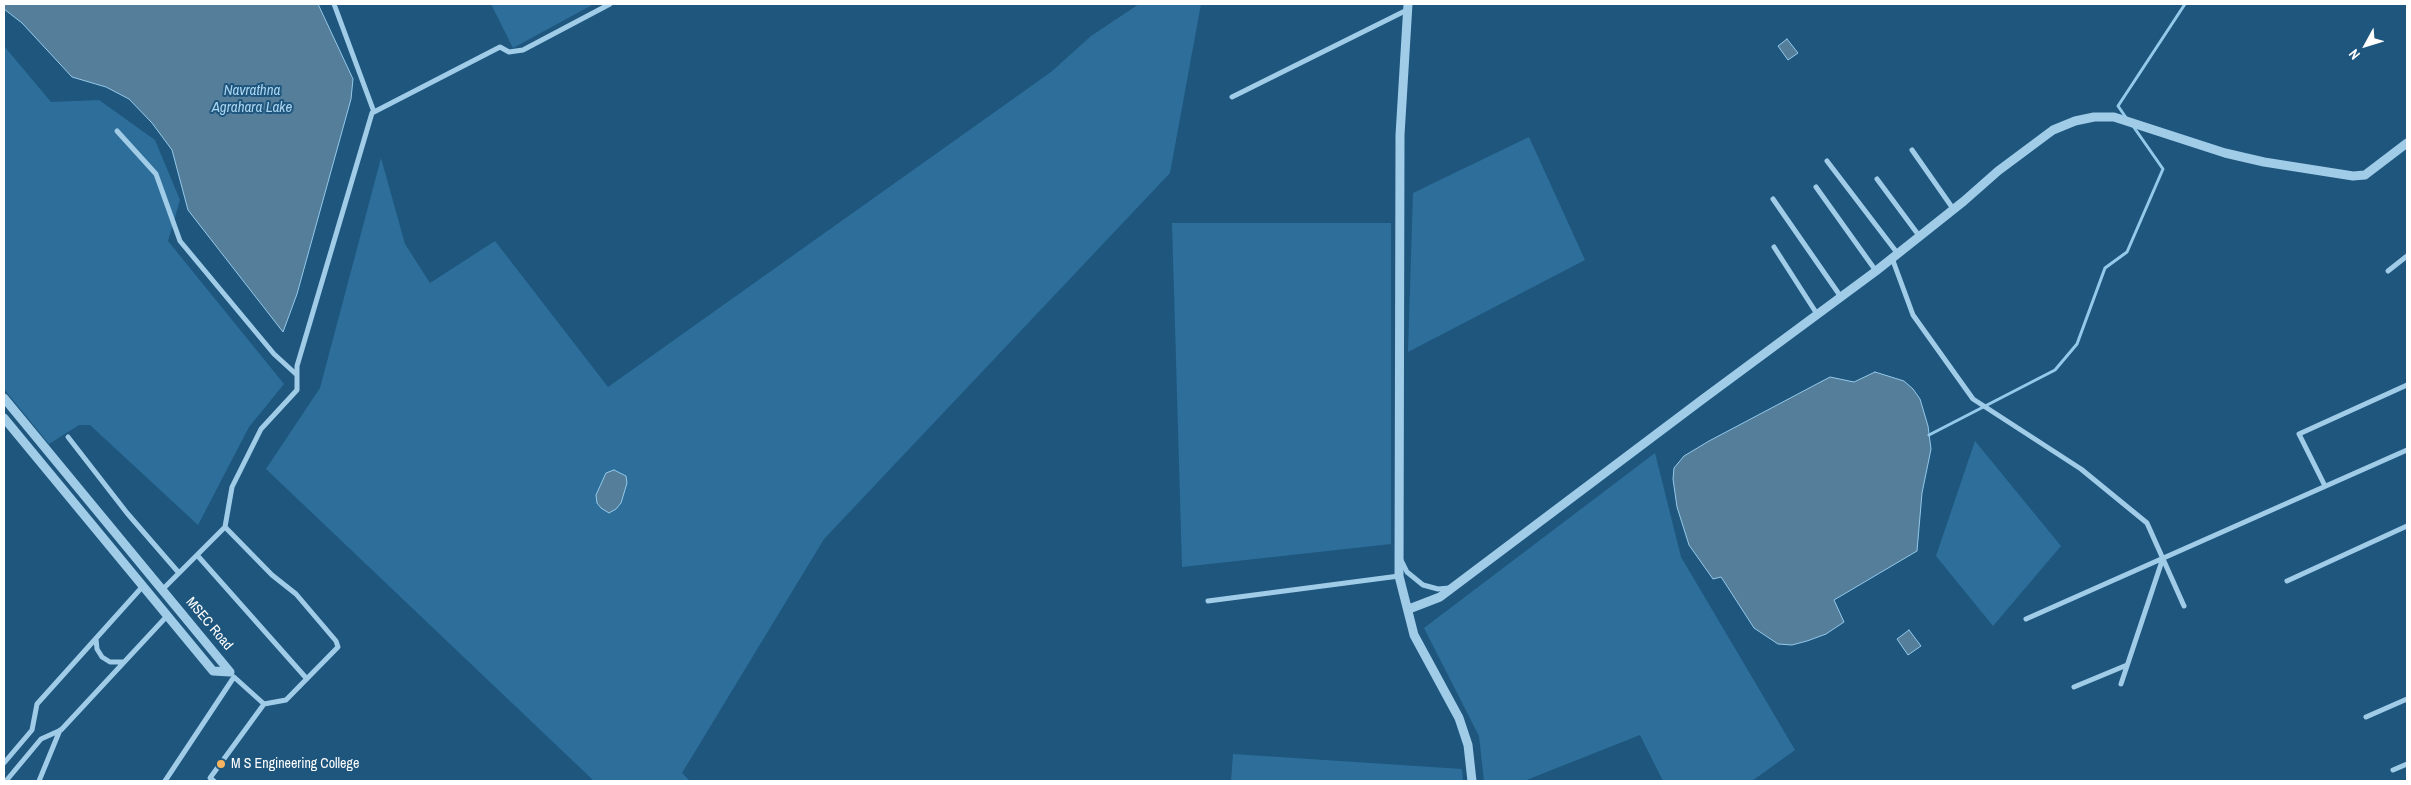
<!DOCTYPE html>
<style>
body{margin:0}
#map{position:relative;width:2411px;height:785px;overflow:hidden;background:#1e567e;font-family:"Archivo Narrow",sans-serif}
canvas{display:block}
.frame{position:absolute;inset:0;border:5px solid #fff;pointer-events:none}
.north{position:absolute;left:2341px;top:20px;width:50px;height:50px;-webkit-text-stroke:4px #1e567e;paint-order:stroke;rotate:231deg;font-size:14px;font-weight:700;line-height:20px;text-align:center;color:#fff}
.north::after{content:'';display:block;margin:auto;width:18px;height:22px;background:#fff;clip-path:polygon(50% 0,100% 100%,50% 72%,0 100%)}
</style>
<div id="map">
<canvas width="2411" height="785"></canvas>
<div class="frame"></div>
<div class="north">N</div>
</div>
<script>
const g = document.querySelector('canvas').getContext('2d');
g.lineJoin = 'round';
function fill(path, color) {
  g.fillStyle = color;
  g.fill(path, 'evenodd');
}
function shape(rows) {
  const path = new Path2D();
  for (const r of rows) {
    path.moveTo(r[0], r[1]);
    for (let i = 2; i < r.length; i += 2) path.lineTo(r[i], r[i + 1]);
  }
  return path;
}
function stroke(path, color, width, dash) {
  g.strokeStyle = color;
  g.lineWidth = width;
  g.lineCap = dash ? 'butt' : 'round';
  g.setLineDash(dash || []);
  g.stroke(path);
}
function drawText(font, color, halo, rows, align = 'center') {
  g.font = font + ' "Archivo Narrow",sans-serif';
  g.lineWidth = 4;
  g.setLineDash([]);
  g.textBaseline = 'middle';
  g.strokeStyle = halo;
  g.fillStyle = color;
  for (const [text, x, y, turn = 0] of rows) {
    g.save();
    g.translate(x, y);
    g.rotate((+turn || 0) * Math.PI / 180);
    g.textAlign = isNaN(turn) ? turn : align;
    if (halo) g.strokeText(text, 0, 0);
    g.fillText(text, 0, 0);
    g.restore();
  }
}
const green = shape([
 [491,4,594,4,513,48],
 [1139,4,1201,4,1170,173,824,539,682,773,690,781,594,781,266,469,320,388,381,158,405,244,430,283,495,241,608,387,1051,72,1091,36],
 [4,46,51,102,99,100,155,140,180,200,168,241,284,384,249,427,198,525,90,425,79,425,49,444,4,389],
 [1529,137,1585,260,1408,352,1413,193],
 [1172,223,1391,223,1391,544,1182,567],
 [1975,441,2061,546,1993,626,1936,556],
 [1655,453,1681,557,1795,750,1752,781,1663,781,1640,735,1524,781,1484,781,1479,736,1424,628],
 [1233,754,1462,769,1463,781,1231,781]
]);
const water = shape([
 [4,4,318,4,353,79,351,99,297,294,283,332,188,210,172,150,152,123,129,99,106,87,72,77,22,23,4,9,4,4],
 [1787,39,1798,53,1788,60,1778,46,1787,39],
 [1875,372,1904,381,1913,389,1920,399,1928,426,1931,449,1922,493,1917,551,1834,600,1844,622,1826,634,1807,641,1792,645,1778,644,1754,628,1725,583,1721,577,1713,579,1689,545,1677,507,1673,479,1674,468,1684,456,1709,441,1830,377,1854,382,1875,372],
 [614,470,626,476,627,483,621,503,616,509,609,513,601,508,597,503,596,495,606,473,614,470],
 [1909,630,1921,646,1908,655,1897,639,1909,630]
]);
const stream = shape([
 [2127,119,2118,106,2185,4],
 [1929,435,2055,370,2077,344,2105,268,2127,252,2163,169,2133,126]
]);
const minor = shape([
 [334,4,374,112],
 [1232,97,1407,10],
 [117,131,156,174,180,241,274,354,297,375],
 [1912,150,1954,210],
 [1827,161,1898,254],
 [1877,179,1920,237],
 [1816,187,1876,271],
 [1773,199,1841,297],
 [1774,247,1817,314],
 [1892,258,1913,315,1973,399,2081,469,2147,523,2184,606],
 [2388,271,2407,256],
 [68,437,127,513,179,573],
 [2325,486,2299,434,2407,385],
 [225,527,232,487,261,429,297,390,297,366,372,113,500,47,509,52,523,50,610,4],
 [197,555,307,679],
 [1401,560,1407,572,1423,585,1438,589,1450,588],
 [2287,581,2407,526],
 [162,590,225,527,272,575,296,594,336,641,338,647,286,700,264,704,234,677,165,781],
 [1208,601,1399,576],
 [2026,619,2407,450],
 [96,639,97,649,102,657,110,662,124,662],
 [2121,684,2163,558],
 [2074,687,2127,665],
 [2366,717,2407,699],
 [4,763,32,730,37,704,143,586],
 [2393,770,2407,764],
 [6,781,41,739,61,730,167,616],
 [39,781,60,730],
 [214,781,210,778,264,704]
]);
const tertiary = shape([
 [1408,4,1400,135,1399,576,1414,635,1459,718,1468,745,1472,781],
 [4,398,230,672],
 [4,418,213,671,230,672],
 [1409,609,1440,597,1703,399,1876,271,1964,201,1998,171,2053,130,2075,121,2094,117,2114,117,2225,153,2264,162,2353,176,2365,175,2407,143]
]);
const markers = [
 [221,764,5,"#f7b45f"]
];
const streetNames = [
 ["MSEC Road",209,624,50]
];
const poiNames = [
 ["M S Engineering College",231,764]
];
const waterNames = [
 ["Navrathna",252,91],
 ["Agrahara Lake",252,108]
];
fill(green, '#2d6f9a');
fill(water, '#557e9b');
stroke(water, '#94c9ea', 1);
stroke(stream, '#94c9ea', 3);
stroke(minor, '#a0cce8', 5);
stroke(tertiary, '#a0cce8', 9);
for (const [x, y, r, color] of markers) {
  const dot = new Path2D();
  dot.arc(x, y, r, 0, 2 * Math.PI);
  g.fillStyle = color;
  g.fill(dot);
  stroke(dot, '#1e567e', 2);
}
drawText('14px', '#fff', '#1e567e', streetNames);
drawText('14px', '#fff', '#1e567e', poiNames, 'left');
drawText('italic 15px', '#acd5f0', '#1e567e', waterNames);
</script>
